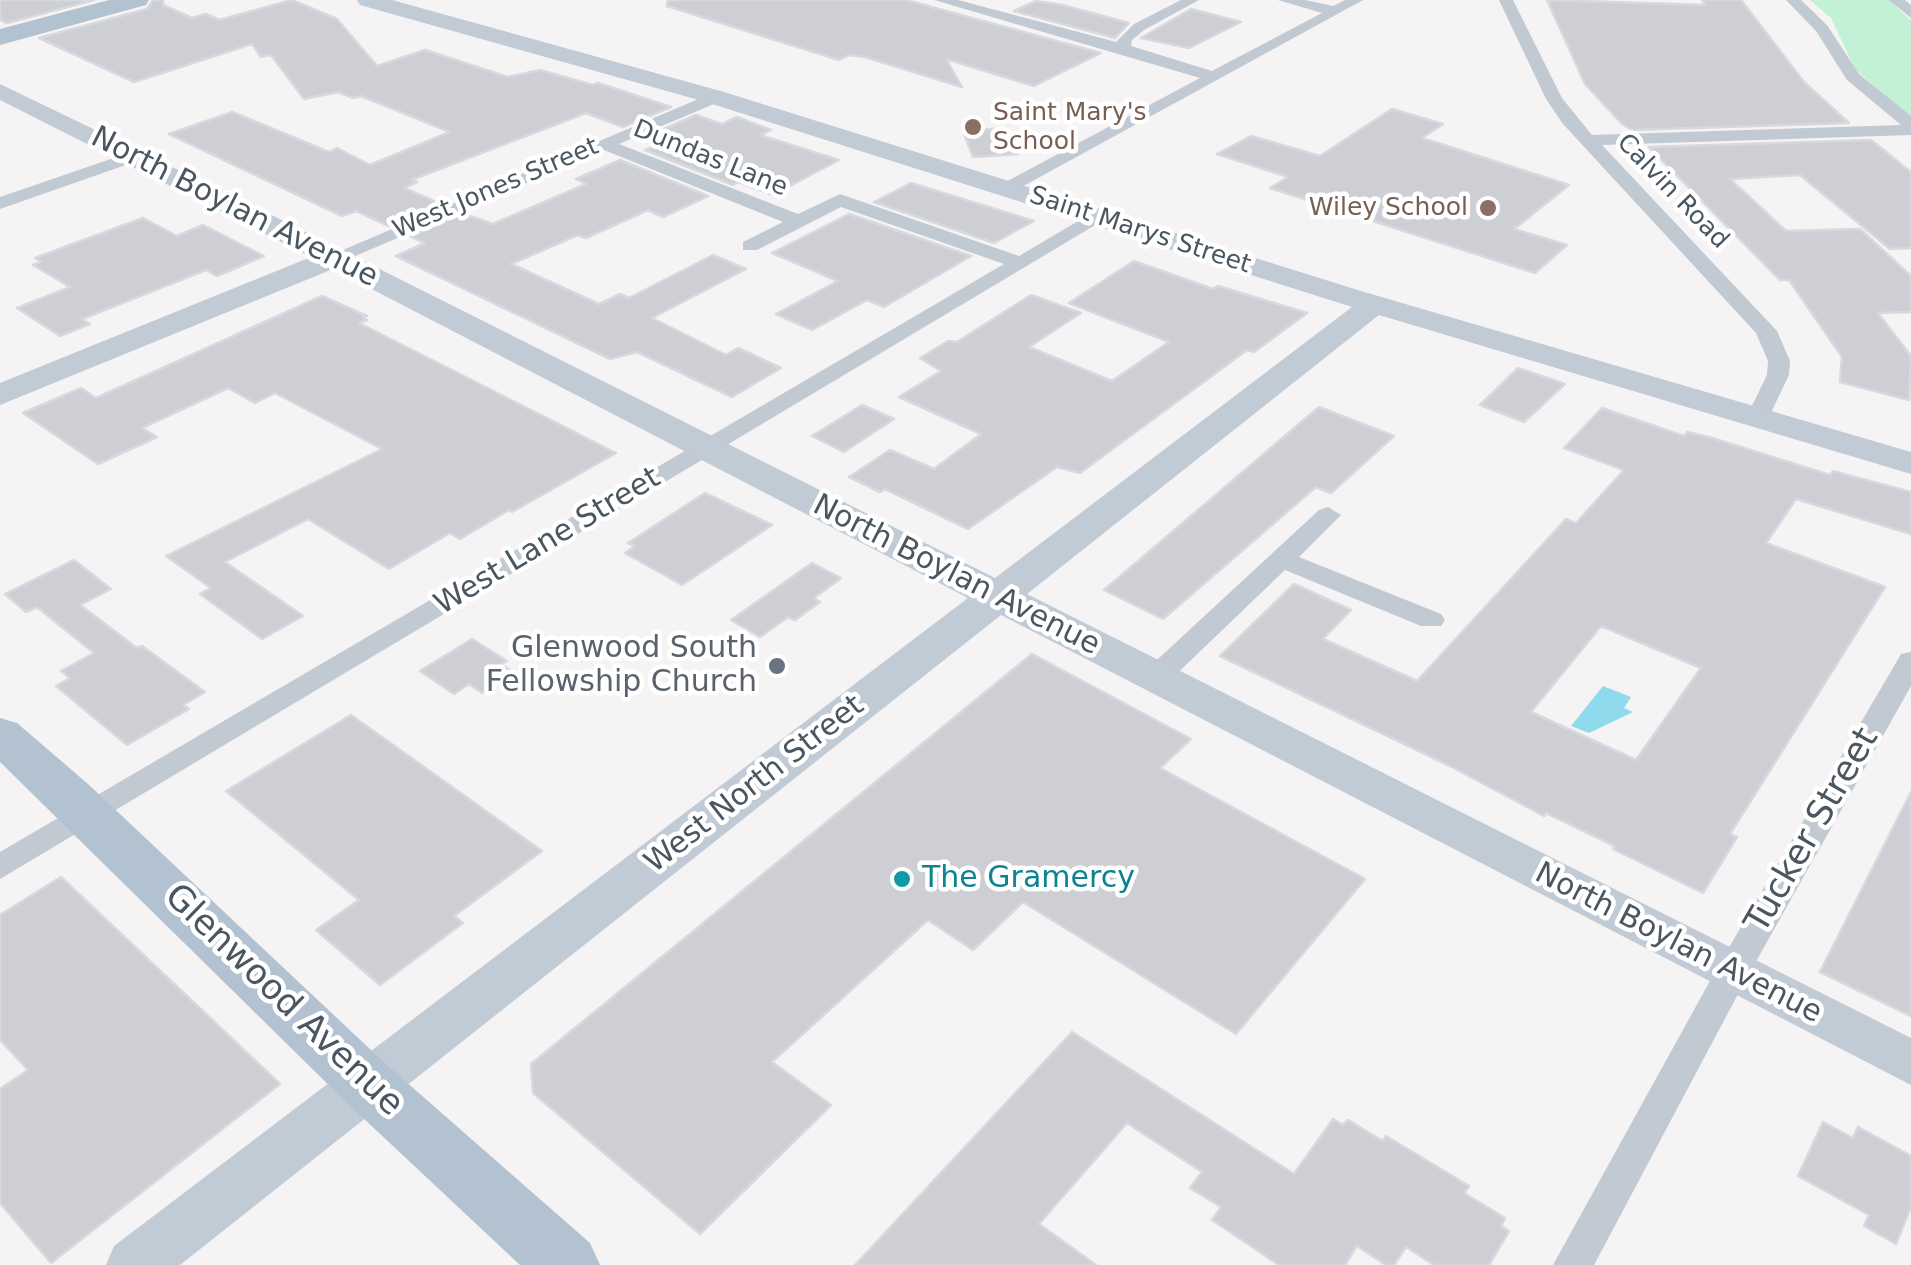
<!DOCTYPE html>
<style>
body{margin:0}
canvas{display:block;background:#f5f3f3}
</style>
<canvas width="1911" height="1265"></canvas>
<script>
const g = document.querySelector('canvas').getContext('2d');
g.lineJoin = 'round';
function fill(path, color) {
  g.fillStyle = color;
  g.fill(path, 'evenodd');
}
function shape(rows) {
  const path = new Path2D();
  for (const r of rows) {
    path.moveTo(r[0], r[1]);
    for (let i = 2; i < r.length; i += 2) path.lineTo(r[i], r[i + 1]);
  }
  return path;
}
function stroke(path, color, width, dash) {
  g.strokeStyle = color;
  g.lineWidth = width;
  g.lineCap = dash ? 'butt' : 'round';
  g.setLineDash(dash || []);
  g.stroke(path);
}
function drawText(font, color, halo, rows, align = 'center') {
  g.font = font + ' "DejaVu Sans",sans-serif';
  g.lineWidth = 9;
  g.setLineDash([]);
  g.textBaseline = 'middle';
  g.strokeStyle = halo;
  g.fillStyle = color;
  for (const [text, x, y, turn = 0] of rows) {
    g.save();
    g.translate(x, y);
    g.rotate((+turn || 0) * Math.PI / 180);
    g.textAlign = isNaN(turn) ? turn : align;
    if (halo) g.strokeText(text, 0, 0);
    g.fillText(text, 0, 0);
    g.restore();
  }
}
const green = shape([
 [1810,0,1890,0,1911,21,1911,118,1855,69,1831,18]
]);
const water = shape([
 [1603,686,1631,697,1624,708,1633,712,1589,733,1571,726]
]);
const building = shape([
 [0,0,94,0,7,23,0,20,0,0],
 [153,0,163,0,163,5,192,18,206,14,219,20,292,0,337,19,377,66,425,50,508,77,540,70,593,85,598,83,671,107,623,127,586,113,411,180,417,182,404,188,441,204,389,226,356,211,342,216,169,134,232,112,329,152,337,148,370,165,450,132,361,96,353,98,338,92,304,99,271,55,261,57,252,44,134,82,39,38,147,9,153,0],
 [668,0,906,0,1101,53,1034,86,946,59,962,87,865,57,849,55,839,60,667,6,668,0],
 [1547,0,1706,5,1702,0,1741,0,1804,82,1849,123,1632,130,1622,124,1585,84,1547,0],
 [1036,1,1062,5,1129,23,1115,38,1014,11,1036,1],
 [1191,9,1241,22,1189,48,1141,38,1191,9],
 [1392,109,1443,124,1422,138,1569,185,1514,229,1567,245,1535,273,1270,188,1288,177,1217,154,1251,136,1320,156,1392,109],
 [696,115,722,124,737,117,771,130,760,135,839,160,773,195,738,182,733,185,645,150,664,142,648,136,696,115],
 [1007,128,1018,154,973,157,963,131,1007,128],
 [1871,140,1911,172,1911,248,1890,249,1800,175,1730,179,1786,231,1860,229,1911,276,1911,312,1878,313,1911,356,1909,400,1840,382,1842,357,1789,280,1780,280,1649,147,1871,140],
 [620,160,708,196,663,217,648,210,586,238,578,235,511,264,599,304,620,294,629,298,713,255,746,269,652,318,726,355,738,348,781,368,732,397,637,352,610,359,396,256,425,243,410,236,464,214,493,224,586,184,576,179,620,160],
 [911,183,1034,221,994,243,874,202,911,183],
 [849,214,971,256,884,307,867,300,812,330,776,314,838,281,772,253,849,214],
 [143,218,177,236,203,225,264,256,217,276,206,270,82,319,90,324,60,336,17,308,70,287,33,265,41,262,35,258,143,218],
 [1134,261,1213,289,1218,286,1307,313,1254,352,1247,350,1080,473,1057,467,968,529,885,489,880,492,849,477,890,450,934,469,981,434,899,397,941,371,920,358,948,341,957,342,1031,295,1081,313,1029,347,1112,381,1169,342,1069,303,1134,261],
 [322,296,367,316,363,318,367,320,359,323,616,453,512,512,509,510,460,539,450,533,389,569,308,519,225,562,303,616,262,639,200,594,211,588,166,556,382,449,275,393,255,403,228,388,142,428,157,437,98,464,23,413,81,388,96,398,322,296],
 [1518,368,1565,384,1524,422,1480,405,1518,368],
 [862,405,894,419,844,452,812,436,862,405],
 [1319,407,1394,436,1331,493,1316,487,1163,619,1104,590,1319,407],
 [1602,408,1684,436,1687,432,1712,438,1830,475,1833,471,1911,492,1911,534,1796,499,1766,543,1885,587,1730,834,1737,837,1703,893,1613,849,1615,846,1546,813,1544,816,1446,764,1220,656,1294,584,1351,610,1323,639,1417,681,1566,519,1576,523,1624,470,1564,448,1602,408],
 [1601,626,1701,668,1636,760,1531,712,1601,626],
 [705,493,772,525,682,585,625,553,635,546,628,543,705,493],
 [74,560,111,589,80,605,137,648,142,646,205,692,183,705,189,709,127,745,56,686,70,678,61,671,94,653,37,607,26,612,5,594,74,560],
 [812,563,841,578,814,598,820,602,795,620,788,617,760,637,731,620,812,563],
 [472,639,507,661,501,664,513,672,482,693,469,684,454,694,420,671,472,639],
 [1032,654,1191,739,1160,768,1365,879,1236,1034,1023,902,973,950,928,920,772,1062,831,1105,700,1234,533,1093,531,1064,1032,654],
 [351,715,542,851,454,916,463,923,380,985,316,930,359,900,226,791,351,715],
 [1911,792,1911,1016,1820,972,1911,792],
 [61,877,280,1084,51,1263,0,1203,0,1089,28,1070,0,1040,0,915,61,877],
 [1072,1032,1294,1174,1333,1119,1343,1125,1348,1120,1383,1141,1386,1136,1469,1186,1464,1193,1505,1218,1501,1226,1509,1231,1489,1265,1434,1265,1406,1247,1394,1265,1386,1265,1357,1246,1345,1265,1279,1265,1212,1220,1221,1207,1190,1188,1202,1172,1127,1123,1039,1224,1096,1265,855,1265,1072,1032],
 [1823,1122,1853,1138,1858,1127,1911,1156,1911,1207,1896,1244,1864,1226,1869,1215,1798,1176,1823,1122]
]);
const street = shape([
 [934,0,958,0,1116,42,1134,24,1181,0,1199,0,1144,30,1132,40,1131,46,1212,71,1322,13,1278,0,1305,0,1333,6,1345,0,1363,0,1007,195,998,189,1000,185,1200,78,934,0],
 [1499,0,1513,0,1562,98,1592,135,1901,125,1847,80,1816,31,1786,0,1801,0,1827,25,1859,74,1911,116,1911,135,1602,145,1777,331,1790,361,1789,375,1766,423,1750,423,1746,418,1767,375,1768,361,1756,333,1563,124,1546,99,1499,0],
 [1889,0,1905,0,1911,5,1911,18,1889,0],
 [715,92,721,93,721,101,619,144,798,214,840,194,1019,256,1090,214,1097,212,1107,218,0,879,0,852,1004,264,841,207,757,250,743,250,743,242,783,222,604,150,341,262,334,264,324,258,715,92],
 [134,151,143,156,140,160,0,209,0,197,134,151],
 [1328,507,1341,515,1299,557,1441,614,1445,620,1441,626,1421,626,1285,570,1165,685,1145,685,1141,678,1145,671,1319,510,1328,507],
 [1911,652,1911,686,1745,981,1594,1265,1553,1265,1721,961,1897,661,1901,654,1911,652]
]);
const secondary = shape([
 [357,0,392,0,724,92,1361,291,1911,452,1911,474,1379,315,1027,594,1911,1038,1911,1085,1001,615,180,1265,106,1265,114,1246,968,598,333,269,0,405,0,383,311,257,0,100,0,84,290,224,995,578,1352,307,706,102,360,5,357,0]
]);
const primary = shape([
 [109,0,149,0,146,5,0,45,0,29,109,0],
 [0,718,17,723,88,784,388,1066,590,1243,600,1265,520,1265,346,1102,0,762,0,718]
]);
const markers = [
 [973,127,10,"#8d6e63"],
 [1488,208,10,"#8d6e63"],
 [777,666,10,"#6b7280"],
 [902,879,10,"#0f9aa8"]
];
const farEducationnames = [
 ["Saint Mary's",993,113],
 ["School",993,142],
 ["Wiley School",1468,208,"right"]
];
const farStreetnames = [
 ["Dundas Lane",710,159,22],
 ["West Jones Street",496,189,-23],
 ["Calvin Road",1672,192,46],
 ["Saint Marys Street",1140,231,18]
];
const streetNames = [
 ["North Boylan Avenue",234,208,27],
 ["West Lane Street",548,542,-31],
 ["North Boylan Avenue",956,576,27],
 ["West North Street",755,785,-38],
 ["North Boylan Avenue",1678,944,27]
];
const worshipNames = [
 ["Glenwood South",757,649],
 ["Fellowship Church",757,683]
];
const cultureNames = [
 ["The Gramercy",922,879]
];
const nearStreetnames = [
 ["Tucker Street",1813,831,-60],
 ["Glenwood Avenue",283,1001,44]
];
fill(green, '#c3f1d5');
fill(water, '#90daee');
fill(building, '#cdcfd5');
stroke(building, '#d7d9de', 2.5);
fill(street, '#c1cad2');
fill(secondary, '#c1cbd6');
fill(primary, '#b3c2d1');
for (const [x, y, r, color] of markers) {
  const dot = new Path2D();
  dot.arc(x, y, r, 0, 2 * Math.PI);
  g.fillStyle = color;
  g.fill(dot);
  stroke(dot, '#fff', 4);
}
drawText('25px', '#785e54', '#fff', farEducationnames, 'left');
drawText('25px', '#4a5661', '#fff', farStreetnames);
drawText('30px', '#4a5661', '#fff', streetNames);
drawText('30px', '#5b616d', '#fff', worshipNames, 'right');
drawText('30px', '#0d838f', '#fff', cultureNames, 'left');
drawText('35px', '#4a5661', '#fff', nearStreetnames);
</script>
